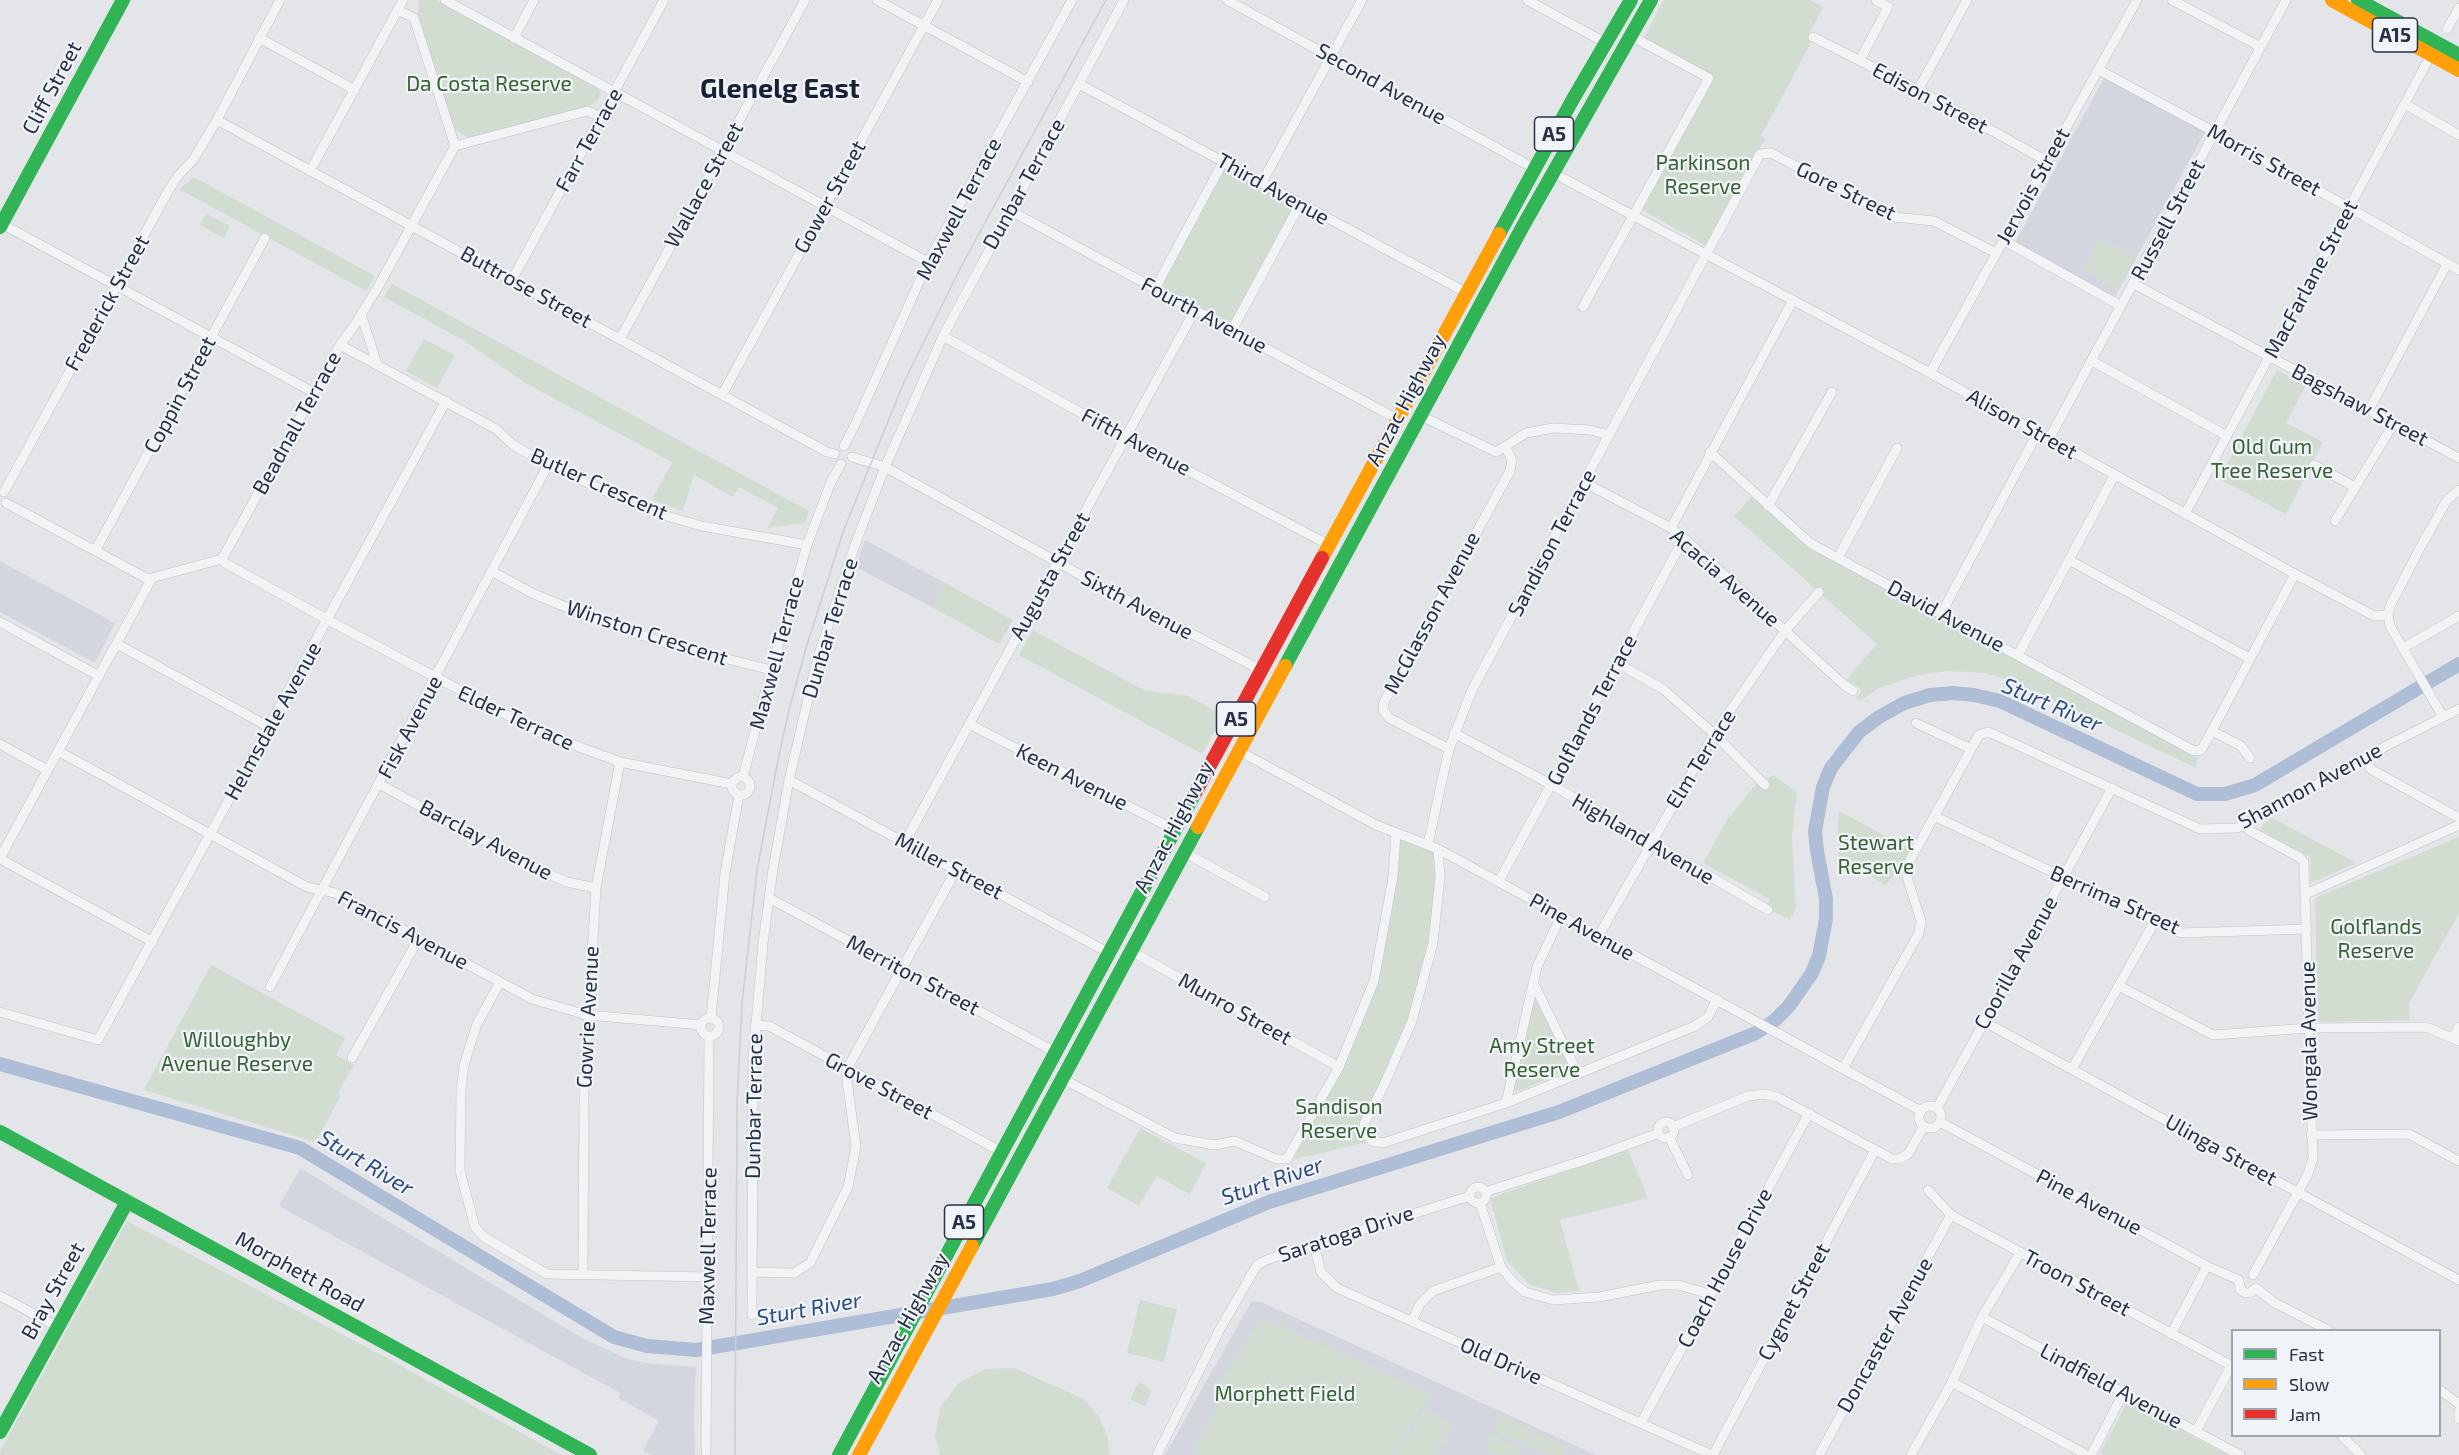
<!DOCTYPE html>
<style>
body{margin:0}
#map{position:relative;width:2459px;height:1455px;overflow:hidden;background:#e3e5e8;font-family:"Exo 2",sans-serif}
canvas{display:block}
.legend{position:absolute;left:2231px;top:1329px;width:210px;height:108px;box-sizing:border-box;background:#f0f3f8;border:2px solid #a0a5b0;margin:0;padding:8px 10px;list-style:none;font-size:18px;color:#273044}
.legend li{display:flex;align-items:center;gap:12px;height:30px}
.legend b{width:30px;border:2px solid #a0a5b0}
</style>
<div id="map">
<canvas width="2459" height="1455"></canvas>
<ul class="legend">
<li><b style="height:8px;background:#30b455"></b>Fast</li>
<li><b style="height:8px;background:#ff9f0a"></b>Slow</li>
<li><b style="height:8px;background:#e5322d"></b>Jam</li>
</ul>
</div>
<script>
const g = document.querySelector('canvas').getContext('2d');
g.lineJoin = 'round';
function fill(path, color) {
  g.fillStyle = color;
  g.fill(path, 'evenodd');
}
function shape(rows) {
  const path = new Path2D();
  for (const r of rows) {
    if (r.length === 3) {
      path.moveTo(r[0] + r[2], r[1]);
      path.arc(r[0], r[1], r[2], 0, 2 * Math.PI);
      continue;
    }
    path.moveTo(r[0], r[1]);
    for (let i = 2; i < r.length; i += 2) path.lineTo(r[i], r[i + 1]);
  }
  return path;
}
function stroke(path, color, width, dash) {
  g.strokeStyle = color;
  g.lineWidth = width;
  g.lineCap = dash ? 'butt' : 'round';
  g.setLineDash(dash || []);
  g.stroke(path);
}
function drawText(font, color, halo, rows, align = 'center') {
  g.font = font + ' "Exo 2",sans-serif';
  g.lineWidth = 4.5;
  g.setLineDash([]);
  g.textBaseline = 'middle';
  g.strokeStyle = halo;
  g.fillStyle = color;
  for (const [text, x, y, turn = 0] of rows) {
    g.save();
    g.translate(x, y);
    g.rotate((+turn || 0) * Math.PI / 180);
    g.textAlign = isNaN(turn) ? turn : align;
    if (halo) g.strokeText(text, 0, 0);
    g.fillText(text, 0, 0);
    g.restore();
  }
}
const built = shape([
 [2104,78,2205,132,2115,297,2015,243],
 [865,540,945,583,932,607,856,567],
 [0,561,115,623,95,663,0,612],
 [300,1168,582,1338,628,1359,646,1363,696,1367,694,1416,695,1455,652,1455,643,1451,659,1421,618,1398,620,1393,279,1206],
 [1251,1302,1261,1302,1596,1455,1165,1455]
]);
const green = shape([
 [419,0,436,0,598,88,601,94,597,101,589,106,471,140,452,127,418,17],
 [1664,0,1810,0,1823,7,1810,32,1815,35,1761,136,1765,139,1707,246,1642,210,1714,77,1643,39],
 [1225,168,1295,207,1231,323,1161,286],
 [194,177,375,276,366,291,179,189],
 [206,214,230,226,224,238,200,225],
 [2099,239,2135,255,2117,291,2098,281,2100,278,2083,269],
 [392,284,809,511,805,523,767,528,778,508,739,487,733,497,694,475,683,511,652,500,672,462,527,384,463,340,384,297],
 [424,339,455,355,437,388,406,371],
 [2277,370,2306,385,2286,423,2323,442,2286,514,2219,479],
 [1752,497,1807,546,2198,758,2196,768,2035,691,2019,697,2013,681,1985,673,1948,671,1917,675,1879,688,1860,701,1856,697,1861,692,1860,688,1846,680,1877,644,1734,516],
 [945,583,1013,620,999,644,932,607],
 [1032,630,1144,690,1188,696,1223,715,1202,754,1019,655],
 [1774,775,1797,793,1792,837,1796,909,1790,920,1766,908,1770,899,1703,863,1727,820,1757,783],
 [1839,811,1910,849,1899,870,1886,885,1839,859,1837,835],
 [2272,818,2357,863,2311,883,2310,857,2260,830,2262,825],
 [1396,833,1438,849,1433,943,1412,1021,1364,1124,1372,1141,1296,1159,1292,1153,1339,1067,1374,981],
 [2459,837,2459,913,2409,1003,2409,1020,2318,1022,2315,898],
 [211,965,345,1038,336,1055,354,1065,338,1093,341,1096,315,1142,144,1090],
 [1535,997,1539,998,1570,1068,1520,1091,1514,1091,1512,1088],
 [1140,1128,1206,1163,1190,1194,1156,1176,1139,1206,1107,1188],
 [1628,1150,1648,1198,1560,1220,1579,1291,1557,1293,1529,1284,1507,1261,1490,1198],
 [127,1221,387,1358,561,1455,0,1455,0,1451],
 [1140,1300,1177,1309,1164,1362,1127,1353],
 [1261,1317,1431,1393,1392,1455,1202,1455,1194,1451,1222,1397,1214,1393],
 [1014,1368,1084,1399,1098,1415,1108,1437,1109,1455,940,1455,935,1435,941,1406,959,1383,985,1369],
 [1139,1382,1148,1387,1151,1392,1145,1406,1130,1399],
 [2128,1401,2228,1455,2104,1455,2100,1453],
 [1429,1410,1451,1425,1449,1428,1452,1430,1442,1445,1439,1443,1436,1448,1439,1451,1436,1455,1395,1455,1397,1452,1400,1454,1403,1450,1400,1447,1410,1432,1413,1434,1416,1429,1413,1427,1423,1412,1426,1414],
 [1500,1415,1532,1429,1525,1444,1493,1430],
 [1536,1432,1568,1446,1564,1455,1549,1455,1529,1447],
 [1491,1434,1523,1448,1520,1455,1499,1455,1485,1449]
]);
const river = shape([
 [0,1064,300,1148,614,1337,647,1346,696,1350,1053,1289,1080,1281,1269,1202,1559,1112,1756,1033,1774,1021,1789,1006,1812,973,1819,956,1826,919,1826,899,1817,851,1815,831,1823,787,1831,768,1859,732,1879,717,1904,703,1930,695,1953,693,1974,695,2000,701,2197,794,2225,794,2255,785,2459,664]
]);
const street = shape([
 [445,0,928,262],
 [877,0,1028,82],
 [1227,0,1535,169],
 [1527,0,1606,43],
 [2172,0,2259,46],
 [398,10,414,18,455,146,587,111,602,117],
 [2447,29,2459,8],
 [1813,37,1918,90,2047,161],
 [259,38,355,90],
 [514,38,534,0],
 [1860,60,1888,7,1876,0],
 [2099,70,2220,135,2459,270],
 [1079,84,1467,293],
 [1918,90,1967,0],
 [2405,104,2459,135],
 [217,120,827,452,835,454],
 [310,171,403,0],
 [1553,173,1930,373,2295,574,2374,616,2388,615],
 [1261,184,1362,0],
 [1009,210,1399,420],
 [0,223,313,392],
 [2003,240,2121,306],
 [512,280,664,0],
 [2134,284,2459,458],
 [1155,289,1223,162],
 [1583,307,1709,78,1631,36],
 [361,314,377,364],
 [1232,330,1300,204],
 [943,336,1126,438,1329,545],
 [620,339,805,0],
 [340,345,496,429,513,445,548,465,621,498,663,515,702,526,807,545],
 [2092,361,2227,436],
 [1930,373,2137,0],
 [722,395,938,0],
 [2369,410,2447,264],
 [1421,416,1496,452,1526,433,1553,428,1590,430,1609,435],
 [2049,439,2286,0],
 [844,446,856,423,928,262,1072,0],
 [1710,452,1810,543,2194,751,2201,750,2212,731,2295,574],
 [852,457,885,467,1106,589,1263,671],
 [2314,465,2355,487],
 [1585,483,1671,528,1684,538,1843,684,1853,691],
 [4,492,167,193,177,177,193,160,217,120,280,0],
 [6,503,148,579,222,559,340,345,354,326,378,287,455,146],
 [1768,506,1832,392],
 [2185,514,2433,51],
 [2335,521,2394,423],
 [1671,528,1793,300],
 [95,551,265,238],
 [1838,558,1897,448],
 [222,559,225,563,328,620,539,732,620,762,732,784],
 [2069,560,2249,658],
 [493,572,534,594,610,625,668,644,771,670],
 [1941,614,2037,434],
 [0,622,99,676],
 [117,644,269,727],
 [2403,648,2459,616],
 [2018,655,2114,476],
 [1617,663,1663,689,1714,734,1765,785],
 [2443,717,2390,626,2388,615,2390,606,2420,548,2447,500,2459,490],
 [1916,723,1971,749],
 [969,724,1175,830],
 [2212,731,2241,746,2250,758],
 [1454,733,1552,785,1768,910],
 [0,744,47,770],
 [1449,749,1389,718,1383,710,1384,702,1510,471,1512,460,1506,448],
 [58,751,307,887,335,893,532,999,587,1015,702,1025],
 [1239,751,1376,825,1438,849,1921,1111],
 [2364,759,2372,770,2459,818],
 [743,777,771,670,807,545,831,482,841,464],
 [741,786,9],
 [789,780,1109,953],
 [379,784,543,872,567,882,596,888],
 [1934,816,2181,933,2307,929],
 [2244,824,2250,831,2299,857,2304,862,2313,1158,2308,1174,2253,1275],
 [905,842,1195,310],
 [1428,844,1449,749,1472,690,1760,154,1771,153,1893,217,1934,221,1996,253],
 [1438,849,1440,877,1433,943,1412,1021,1384,1085,1364,1124,1366,1134,1372,1141,1383,1143,1506,1103,1695,1026,1708,1017,1717,999],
 [1184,852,1265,897],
 [0,858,152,578],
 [0,859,153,942],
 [1499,881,1684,538],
 [2306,894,2459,825],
 [769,898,1057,1053],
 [1598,937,1714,734,1785,631,1819,592],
 [1131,951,1339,1067],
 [500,982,477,1024,464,1065,461,1090,460,1171,475,1227,484,1237,547,1274,709,1277],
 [1533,982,1578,1074],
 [2119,986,2213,1035,2308,1028,2426,1027,2459,1041],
 [270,987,548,465],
 [0,1012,98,1040,446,401],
 [711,1018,725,873,739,795],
 [710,1027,9],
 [1983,1021,2459,1280],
 [755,1025,769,1026,1002,1152],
 [2453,1038,2459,1027],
 [352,1058,419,938],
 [1844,1067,1919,933,1921,921,1907,877,1907,866,1979,735,1988,732,1993,734,2200,829,2237,828,2386,746,2459,709],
 [2072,1069,2155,921],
 [1063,1079,1175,1138,1214,1145,1235,1141,1276,1159,1287,1159,1339,1067,1374,981,1393,877,1396,833],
 [1506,1103,1537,967,1561,916],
 [1930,1117,11],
 [1937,1108,2112,788],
 [1940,1122,2207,1266,2239,1280],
 [1666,1130,8],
 [1673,1127,1748,1096,1764,1094,1777,1097,1892,1159,1899,1159,1908,1154,1924,1126],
 [2311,1135,2409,1134,2459,1161],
 [1669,1137,1688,1175],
 [1478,1195,8],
 [1928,1190,1951,1215,2232,1366],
 [1485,1192,1588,1159,1659,1133],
 [1480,1203,1501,1267,1513,1282,1525,1292,1553,1300,1599,1297,1660,1285,1678,1285,1710,1294],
 [1314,1245,1321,1272,1337,1288,1712,1455],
 [753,1272,794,1273,810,1263,848,1187,856,1146,847,1081,847,1069,956,870],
 [583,1275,584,1091,596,888,620,762],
 [2239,1280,2240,1289,2245,1293,2250,1293,2256,1288],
 [2256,1288,2273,1302,2328,1330],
 [0,1296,58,1327],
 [752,1315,753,1059,763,943,773,869,789,780,817,660,855,545,885,467,943,336,1124,0],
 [1982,1317,2240,1455],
 [1412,1321,1420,1304,1433,1291,1501,1267],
 [2171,1334,2207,1266],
 [1952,1382,2087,1455],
 [2440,1390,2459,1404],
 [2459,1411,2459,1419],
 [1641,1423,1809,1113],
 [2196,1431,2231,1366],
 [2342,1436,2361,1455],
 [706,1455,709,1036],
 [1157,1455,1220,1329,1257,1265,1269,1259,1470,1196],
 [1713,1455,1875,1150],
 [1819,1455,1951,1215],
 [1911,1455,1952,1382,1982,1317,2020,1253],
 [2091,1455,2124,1392]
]);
const fast = shape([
 [2358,0,2459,55],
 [0,227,123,0],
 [1499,234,1573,99,1631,0],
 [1285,666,1523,226,1651,0],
 [0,1132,590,1455],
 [972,1246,1198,827],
 [0,1432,127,1202],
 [839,1455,1195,793]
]);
const slow = shape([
 [2332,0,2459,70],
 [1322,558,1499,234],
 [1198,827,1285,666],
 [859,1455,972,1246]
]);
const jam = shape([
 [1195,793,1322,558]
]);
const tram = shape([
 [735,1455,737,1104,742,1003,757,870,779,755,789,710,806,648,843,532,904,382,963,263,1106,0]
]);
const shields = [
 [2395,35,45],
 [1554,134,39],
 [1236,719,39],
 [964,1222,39]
];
const shieldNames = [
 ["A15",2395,35],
 ["A5",1554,134],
 ["A5",1236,719],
 ["A5",964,1222]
];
const parkNames = [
 ["Da Costa Reserve",489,84],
 ["Parkinson",1703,163],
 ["Reserve",1703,187],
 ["Old Gum",2272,447],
 ["Tree Reserve",2272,471],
 ["Stewart",1876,843],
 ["Reserve",1876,867],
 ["Golflands",2376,927],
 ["Reserve",2376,951],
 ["Willoughby",237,1040],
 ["Avenue Reserve",237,1064],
 ["Amy Street",1542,1046],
 ["Reserve",1542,1070],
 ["Sandison",1339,1107],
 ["Reserve",1339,1131],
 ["Morphett Field",1285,1394]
];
const streetNames = [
 ["Second Avenue",1381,84,29],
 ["Cliff Street",52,88,-62],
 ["Edison Street",1930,98,28],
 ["Farr Terrace",589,140,-61],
 ["Morris Street",2264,160,29],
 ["Dunbar Terrace",1024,184,-61],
 ["Wallace Street",704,185,-61],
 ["Jervois Street",2033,186,-61],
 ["Third Avenue",1273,189,29],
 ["Gore Street",1846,191,26],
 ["Gower Street",830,197,-61],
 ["Maxwell Terrace",959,209,-62],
 ["Russell Street",2168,220,-62],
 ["MacFarlane Street",2311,279,-62],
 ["Buttrose Street",526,287,29],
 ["Frederick Street",107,303,-61],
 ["Fourth Avenue",1204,315,28],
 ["Coppin Street",180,395,-62],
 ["Anzac Highway",1406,400,-62],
 ["Bagshaw Street",2360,405,28],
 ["Beadnall Terrace",297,423,-61],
 ["Alison Street",2022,424,29],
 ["Fifth Avenue",1136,442,28],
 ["Butler Crescent",599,484,24],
 ["Sandison Terrace",1552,543,-62],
 ["Augusta Street",1050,576,-61],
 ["Acacia Avenue",1725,578,41],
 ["Sixth Avenue",1137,605,28],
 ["McGlasson Avenue",1432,613,-62],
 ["David Avenue",1946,616,28],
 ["Dunbar Terrace",830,628,-73],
 ["Winston Crescent",647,633,18],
 ["Maxwell Terrace",777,653,-75],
 ["Golflands Terrace",1592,710,-62],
 ["Elder Terrace",516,718,25],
 ["Helmsdale Avenue",273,721,-61],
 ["Fisk Avenue",410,727,-62],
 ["Elm Terrace",1701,759,-58],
 ["Keen Avenue",1072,777,27],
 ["Shannon Avenue",2310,786,-28],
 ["Anzac Highway",1174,827,-62],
 ["Highland Avenue",1643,839,30],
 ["Barclay Avenue",486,840,28],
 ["Miller Street",949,866,28],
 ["Berrima Street",2115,900,24],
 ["Pine Avenue",1582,927,29],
 ["Francis Avenue",403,930,28],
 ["Coorilla Avenue",2016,963,-61],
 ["Merriton Street",913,975,28],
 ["Munro Street",1235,1009,29],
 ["Gowrie Avenue",588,1017,-87],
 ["Wongala Avenue",2309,1041,-91],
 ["Grove Street",879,1086,28],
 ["Dunbar Terrace",754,1106,-89],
 ["Ulinga Street",2221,1150,29],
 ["Pine Avenue",2089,1202,28],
 ["Saratoga Drive",1346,1234,-18],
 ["Maxwell Terrace",708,1246,-89],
 ["Coach House Drive",1725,1268,-62],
 ["Morphett Road",300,1272,29],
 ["Troon Street",2077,1283,28],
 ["Bray Street",53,1291,-61],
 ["Cygnet Street",1794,1302,-62],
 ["Anzac Highway",908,1318,-61],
 ["Doncaster Avenue",1885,1335,-61],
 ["Old Drive",1501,1361,24],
 ["Lindfield Avenue",2111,1386,28]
];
const waterNames = [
 ["Sturt River",2052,705,23],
 ["Sturt River",366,1163,31],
 ["Sturt River",1272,1181,-19],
 ["Sturt River",809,1309,-10]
];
const districtNames = [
 ["Glenelg East",780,89]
];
fill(built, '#d3d6de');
fill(green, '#d2ddd2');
stroke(river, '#aebed6', 14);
stroke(street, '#c0c2c6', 10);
stroke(street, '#f2f3f4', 9);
stroke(fast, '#30b455', 14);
stroke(slow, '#ff9f0a', 14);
stroke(jam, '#e5322d', 14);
stroke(tram, '#cbcdd0', 1.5);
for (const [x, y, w] of shields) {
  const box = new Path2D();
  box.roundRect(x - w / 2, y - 17, w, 34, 4.5);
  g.fillStyle = '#f0f3f8';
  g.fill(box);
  stroke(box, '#273044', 1.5);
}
drawText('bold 20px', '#273044', null, shieldNames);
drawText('21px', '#386232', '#f0f3f8', parkNames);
drawText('21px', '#273044', '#f0f3f8', streetNames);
drawText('italic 22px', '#2c4b7d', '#f0f3f8', waterNames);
drawText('bold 27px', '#192135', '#f0f3f8', districtNames);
</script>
